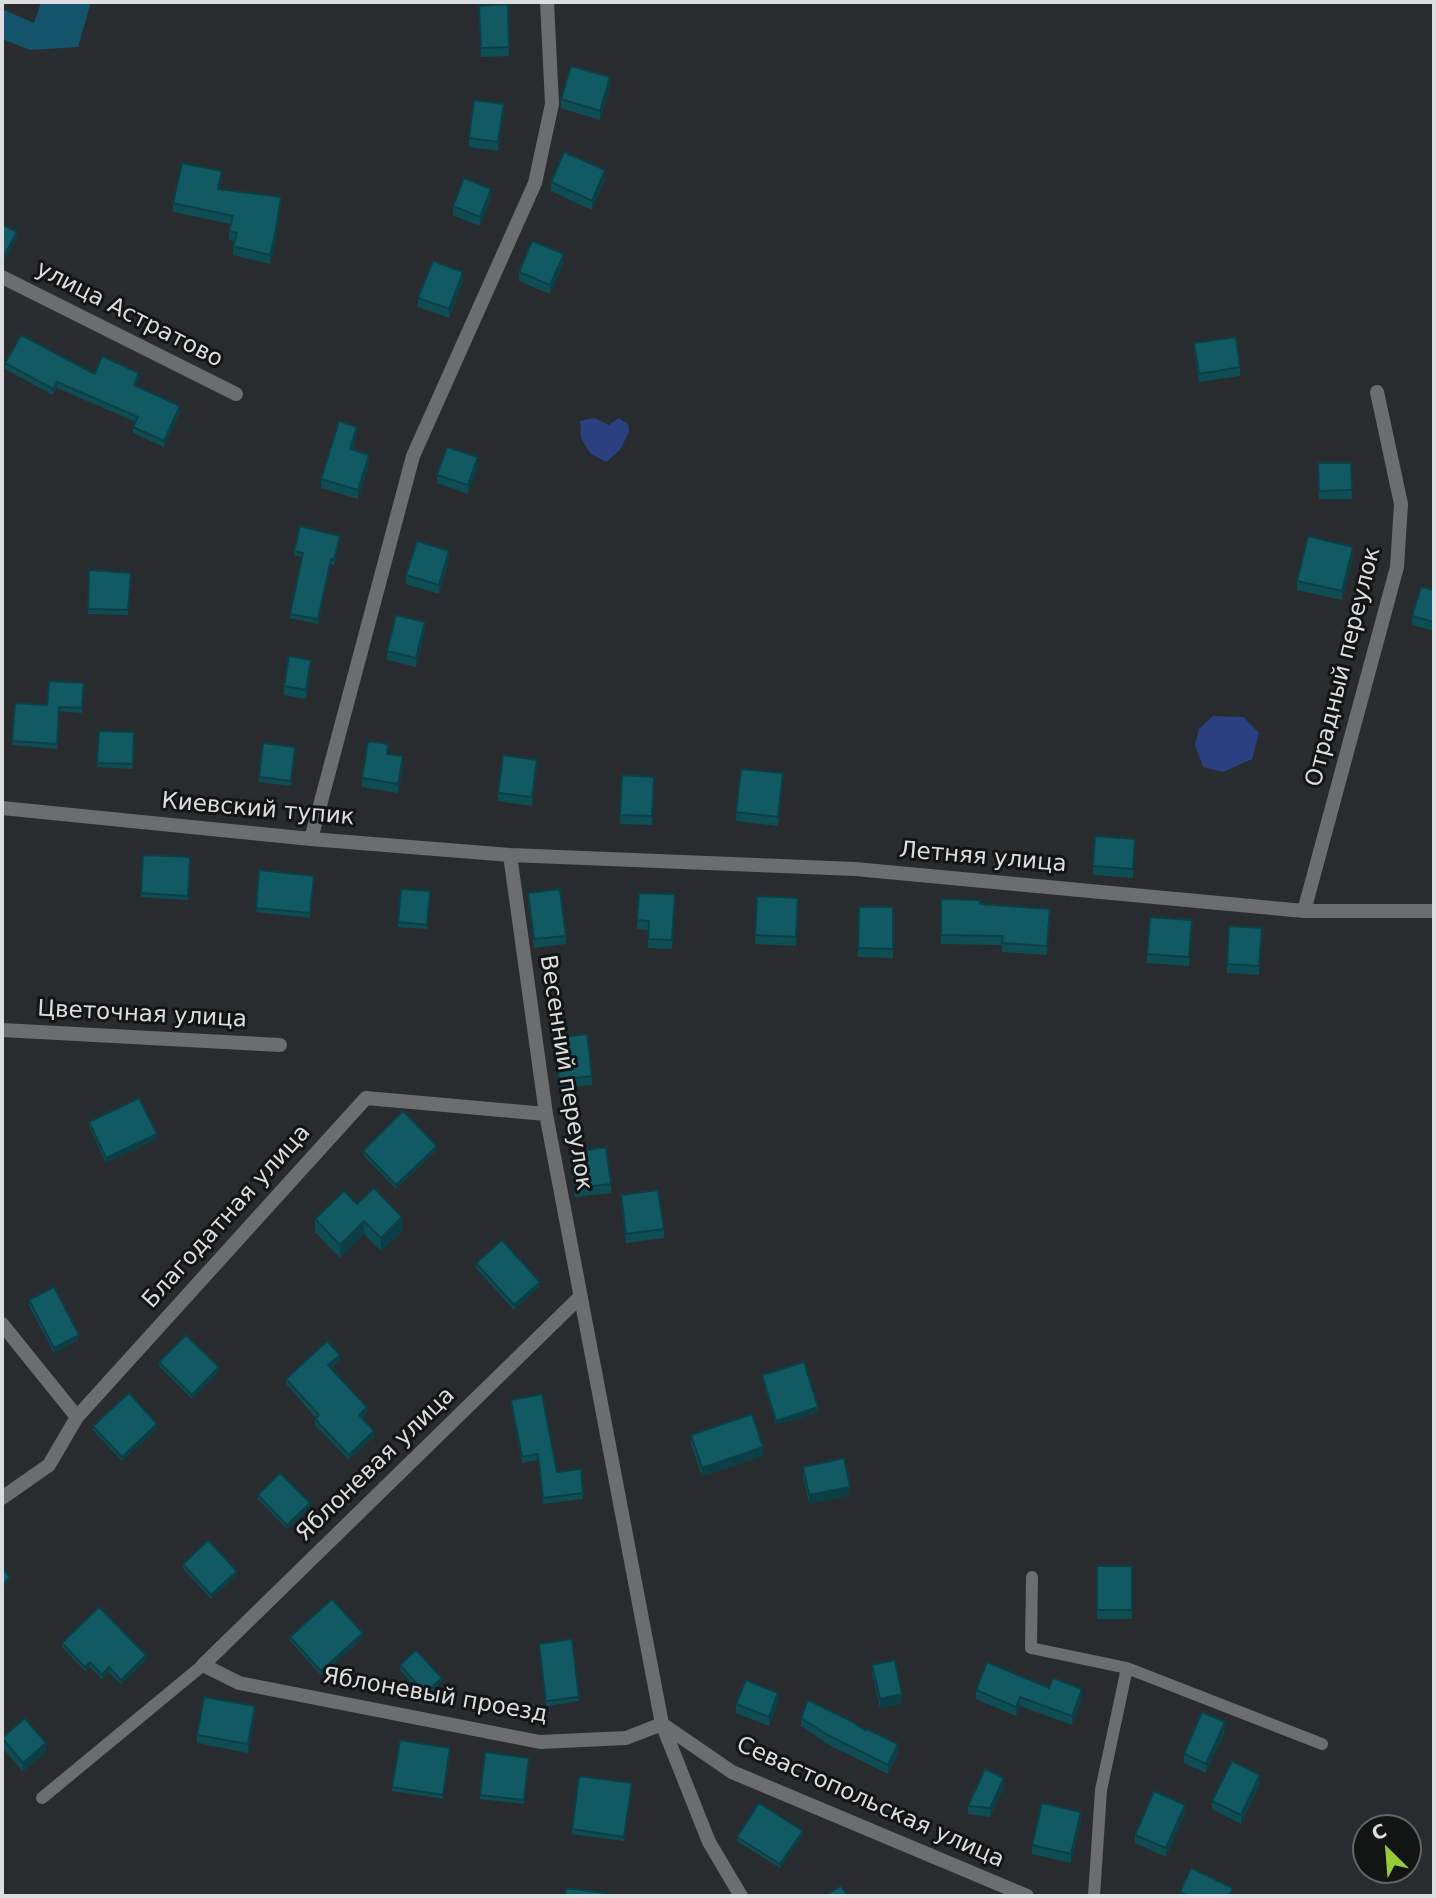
<!DOCTYPE html>
<meta charset="utf-8">
<style>
body{margin:0}
#map{position:relative;width:1436px;height:1898px;overflow:hidden;background:#292c2e;font-family:"DejaVu Sans",sans-serif}
canvas{display:block}
.frame{position:absolute;inset:0;border:4px solid #dbddde;pointer-events:none}
.north{position:absolute;left:1352px;top:1814px;width:70px;height:70px;box-sizing:border-box;background:#131515;border:2px solid #636565;border-radius:50%;rotate:335deg;font-size:19px;font-weight:700;line-height:28px;text-align:center;color:#dbddde}
.north::after{content:'';display:block;margin:auto;width:24px;height:32px;background:#96cc3a;clip-path:polygon(50% 0,100% 100%,50% 72%,0 100%)}
</style>
<div id="map">
<canvas width="1436" height="1898"></canvas>
<div class="frame"></div>
<div class="north">С</div>
</div>
<script>
const g = document.querySelector('canvas').getContext('2d');
g.lineJoin = 'round';
function fill(path, color) {
  g.fillStyle = color;
  g.fill(path, 'evenodd');
}
function shape(rows) {
  const path = new Path2D();
  for (const r of rows) {
    path.moveTo(r[0], r[1]);
    for (let i = 2; i < r.length; i += 2) path.lineTo(r[i], r[i + 1]);
  }
  return path;
}
function stroke(path, color, width, dash) {
  g.strokeStyle = color;
  g.lineWidth = width;
  g.lineCap = dash ? 'butt' : 'round';
  g.setLineDash(dash || []);
  g.stroke(path);
}
function drawText(font, color, halo, rows, align = 'center') {
  g.font = font + ' "DejaVu Sans",sans-serif';
  g.lineWidth = 6;
  g.setLineDash([]);
  g.textBaseline = 'middle';
  g.strokeStyle = halo;
  g.fillStyle = color;
  for (const [text, x, y, turn = 0] of rows) {
    g.save();
    g.translate(x, y);
    g.rotate((+turn || 0) * Math.PI / 180);
    g.textAlign = isNaN(turn) ? turn : align;
    if (halo) g.strokeText(text, 0, 0);
    g.fillText(text, 0, 0);
    g.restore();
  }
}
const green = shape([
 [41,2,91,2,78,47,30,50,2,39,2,9,34,23]
]);
const water = shape([
 [594,418,609,425,619,418,628,424,629,432,620,450,606,462,590,453,581,438,580,421],
 [1213,716,1243,717,1259,733,1252,759,1223,772,1203,767,1195,745,1199,729]
]);
const lane = shape([
 [1032,1577,1031,1648,1127,1668,1322,1744],
 [42,1798,203,1665],
 [1094,1896,1101,1790,1127,1668]
]);
const street = shape([
 [2,277,236,394],
 [2,808,311,839,510,855,855,869,1304,911,1434,911],
 [311,839,413,456,535,183,552,104,547,2],
 [510,855,546,1114,662,1724,709,1842,741,1896],
 [1304,911,1397,567,1401,504,1377,392],
 [2,1030,280,1045],
 [580,1297,203,1665,239,1683,540,1742,626,1738,662,1724],
 [2,1324,77,1417],
 [2,1498,49,1465,77,1417,366,1098,546,1114],
 [662,1724,732,1772,1027,1896]
]);
const wall = shape([
 [508,4,509,56,481,57,479,6],
 [610,86,600,120,561,108,561,99],
 [504,113,498,151,469,147,469,138],
 [605,179,592,210,551,191,551,182],
 [222,180,220,189,281,206,275,244,270,264,233,255,234,241,229,240,229,231,231,224,173,212,173,203],
 [491,198,480,226,453,215,453,206],
 [564,262,550,294,519,281,519,272],
 [463,281,449,318,418,307,418,298],
 [1194,343,1240,367,1240,376,1199,382,1194,352],
 [5,363,139,379,136,386,180,412,164,447,133,433,133,427,136,422,57,388,53,395,5,369],
 [357,436,353,450,369,464,358,499,321,488,321,479],
 [1318,463,1351,463,1352,499,1319,499],
 [478,466,468,494,437,483,437,475],
 [340,540,334,565,331,564,318,624,290,618,302,557,294,555,294,551],
 [1353,555,1342,600,1297,590,1297,581],
 [449,560,439,594,406,584,406,575],
 [89,570,131,573,128,615,88,614],
 [1434,590,1434,631,1412,625,1412,616],
 [425,631,416,667,387,660,387,651],
 [311,669,306,699,284,695,284,686],
 [84,683,82,713,59,711,57,749,12,745,15,703,47,705],
 [99,731,134,732,133,769,97,767],
 [295,751,291,786,259,782,259,777],
 [388,754,403,765,398,793,362,787,362,778],
 [537,769,532,806,498,801,498,793],
 [654,777,652,825,620,824,620,815],
 [783,782,778,826,736,821,736,812],
 [1135,848,1133,878,1093,875,1093,866],
 [143,855,190,857,188,900,141,897],
 [314,880,310,918,256,912,256,908],
 [430,891,427,929,398,927,398,922],
 [528,893,566,936,566,944,534,948,528,902],
 [639,893,675,903,672,949,648,948,648,930,637,929],
 [757,896,798,898,796,946,755,944],
 [941,899,980,904,1050,918,1047,955,1002,952,1002,945,941,944],
 [859,907,893,907,893,958,858,957],
 [1192,929,1189,966,1147,963,1147,954],
 [1262,937,1259,975,1227,973,1227,964],
 [555,1038,592,1076,592,1085,559,1088],
 [89,1122,157,1139,106,1163,89,1126],
 [437,1150,396,1189,363,1155,363,1151],
 [570,1153,611,1184,611,1193,575,1197,570,1161],
 [621,1195,664,1229,664,1238,626,1243,621,1204],
 [357,1204,402,1231,381,1251,364,1234,340,1258,315,1232,315,1219],
 [476,1263,540,1286,514,1310,476,1268],
 [29,1300,79,1339,54,1353,29,1305],
 [340,1361,331,1369,367,1413,362,1418,374,1437,349,1460,315,1425,315,1419,316,1418,286,1384,286,1379],
 [159,1362,219,1371,192,1399,159,1366],
 [762,1375,818,1412,776,1425,762,1379],
 [511,1400,557,1472,583,1493,583,1499,543,1504,538,1460,522,1463,511,1406],
 [93,1426,157,1428,122,1461,93,1430],
 [691,1435,763,1456,702,1476,691,1444],
 [803,1467,850,1495,809,1504,803,1476],
 [258,1495,310,1508,287,1529,258,1499],
 [183,1564,237,1575,211,1599,183,1568],
 [1097,1566,1132,1566,1132,1619,1097,1619],
 [290,1637,363,1638,321,1675,290,1641],
 [62,1643,146,1660,121,1684,109,1672,102,1679,90,1667,85,1671,62,1647],
 [539,1644,579,1697,579,1701,546,1706],
 [400,1665,442,1682,425,1698,400,1670],
 [872,1665,902,1703,880,1708,872,1673],
 [1049,1688,1082,1698,1072,1725,1020,1706,1016,1716,976,1699,976,1690],
 [778,1702,769,1726,736,1713,736,1704],
 [255,1715,248,1753,197,1743,197,1735],
 [801,1718,898,1753,888,1774,829,1745,801,1726],
 [1225,1731,1206,1773,1184,1763,1184,1754],
 [2,1738,46,1752,23,1772,2,1747],
 [450,1753,443,1799,392,1791,392,1787],
 [529,1762,524,1804,480,1799,480,1795],
 [1260,1784,1241,1824,1212,1809,1212,1801],
 [1004,1787,990,1817,968,1814,968,1806],
 [632,1788,624,1841,572,1834,572,1829],
 [1185,1813,1166,1857,1135,1843,1135,1835],
 [1081,1821,1071,1863,1032,1854,1032,1845],
 [803,1835,780,1868,737,1841,737,1837]
]);
const shadedWall = shape([
 [610,77,610,86,600,120,600,111],
 [504,104,504,113,498,151,498,142],
 [605,170,605,179,592,210,592,201],
 [222,171,222,180,218,198,218,189],
 [491,189,491,198,480,226,480,217],
 [281,197,281,206,275,244,270,264,270,255],
 [17,232,17,237,4,261,4,256],
 [564,254,564,262,550,294,550,285],
 [463,272,463,281,449,318,449,309],
 [139,373,139,379,134,391,134,385],
 [57,382,57,388,53,395,53,389],
 [180,406,180,412,164,447,164,441],
 [357,427,357,436,350,458,350,449],
 [369,455,369,464,358,499,358,490],
 [478,457,478,466,468,494,468,485],
 [1353,547,1353,555,1342,600,1342,591],
 [449,551,449,560,439,594,439,585],
 [331,559,331,564,318,624,318,619],
 [425,622,425,631,416,667,416,658],
 [311,660,311,669,306,699,306,690],
 [403,756,403,765,398,793,398,784],
 [537,760,537,769,532,806,532,797],
 [783,773,783,782,778,826,778,817],
 [157,1134,157,1139,106,1163,106,1158],
 [437,1146,437,1150,396,1189,396,1185],
 [402,1217,402,1231,381,1251,381,1238],
 [364,1221,364,1234,340,1258,340,1245],
 [540,1282,540,1286,514,1310,514,1305],
 [79,1335,79,1339,54,1353,54,1348],
 [340,1355,340,1361,328,1371,328,1365],
 [219,1367,219,1371,192,1399,192,1395],
 [367,1407,367,1413,359,1421,359,1415],
 [818,1407,818,1412,776,1425,776,1421],
 [157,1424,157,1428,122,1461,122,1457],
 [374,1431,374,1437,349,1460,349,1455],
 [763,1447,763,1456,702,1476,702,1468],
 [850,1487,850,1495,809,1504,809,1495],
 [310,1503,310,1508,287,1529,287,1525],
 [237,1571,237,1575,211,1599,211,1595],
 [10,1577,10,1581,2,1589,2,1585],
 [363,1633,363,1638,321,1675,321,1671],
 [146,1655,146,1660,121,1684,121,1680],
 [90,1662,90,1667,85,1671,85,1667],
 [109,1667,109,1672,102,1679,102,1675],
 [442,1678,442,1682,425,1698,425,1693],
 [1082,1689,1082,1698,1072,1725,1072,1716],
 [778,1693,778,1702,769,1726,769,1717],
 [902,1694,902,1703,880,1708,880,1699],
 [1020,1697,1020,1706,1016,1716,1016,1707],
 [255,1706,255,1715,248,1753,248,1744],
 [1225,1722,1225,1731,1206,1773,1206,1764],
 [46,1743,46,1752,23,1772,23,1763],
 [898,1744,898,1753,888,1774,888,1765],
 [1260,1775,1260,1784,1241,1824,1241,1815],
 [1004,1778,1004,1787,990,1817,990,1808],
 [1185,1805,1185,1813,1166,1857,1166,1848],
 [1081,1812,1081,1821,1071,1863,1071,1854],
 [803,1831,803,1835,780,1868,780,1864]
]);
const building = shape([
 [508,4,509,47,481,48,479,6,508,4],
 [571,66,610,77,600,111,561,99,571,66],
 [474,100,504,104,498,142,469,138,474,100],
 [564,152,605,170,592,201,551,182,564,152],
 [182,163,222,171,218,189,281,197,275,235,270,255,233,246,237,233,229,231,233,216,173,203,182,163],
 [464,178,491,189,480,217,453,206,464,178],
 [2,224,17,232,4,256,2,255,2,224],
 [532,241,564,254,550,285,519,272,532,241],
 [433,261,463,272,449,309,418,298,433,261],
 [21,335,95,374,102,356,139,373,134,385,180,406,164,441,133,427,138,417,57,382,53,389,5,363,21,335],
 [1236,337,1240,367,1199,374,1194,343,1236,337],
 [339,421,357,427,350,449,369,455,358,490,321,479,339,421],
 [447,447,478,457,468,485,437,475,447,447],
 [1318,463,1351,463,1352,490,1319,491,1318,463],
 [300,526,340,536,334,560,331,559,318,619,290,614,303,553,294,551,300,526],
 [1308,536,1353,547,1342,591,1297,581,1308,536],
 [417,541,449,551,439,585,406,575,417,541],
 [89,570,131,573,128,610,88,609,89,570],
 [1421,587,1434,590,1434,622,1412,616,1421,587],
 [396,615,425,622,416,658,387,651,396,615],
 [289,656,311,660,306,690,284,686,289,656],
 [49,681,84,683,82,708,59,707,57,744,12,741,15,703,47,705,49,681],
 [99,731,134,732,133,764,97,763,99,731],
 [368,741,388,744,387,754,403,756,398,784,362,778,368,741],
 [263,743,295,747,291,781,259,777,263,743],
 [503,755,537,760,532,797,498,793,503,755],
 [741,769,783,773,778,817,736,812,741,769],
 [622,775,654,777,652,816,620,815,622,775],
 [1095,836,1135,839,1133,869,1093,866,1095,836],
 [143,855,190,857,188,896,141,893,143,855],
 [259,870,314,876,310,913,256,908,259,870],
 [401,889,430,891,427,925,398,922,401,889],
 [560,889,566,936,534,939,528,893,560,889],
 [639,893,675,894,672,940,648,939,649,921,637,920,639,893],
 [757,896,798,898,796,937,755,935,757,896],
 [941,899,980,900,980,904,1050,909,1047,946,1002,943,1003,936,941,935,941,899],
 [859,907,893,907,893,949,858,948,859,907],
 [1150,917,1192,920,1189,957,1147,954,1150,917],
 [1229,926,1262,928,1259,966,1227,964,1229,926],
 [587,1034,592,1076,559,1080,555,1038,587,1034],
 [139,1098,157,1134,106,1158,89,1122,139,1098],
 [403,1111,437,1146,396,1185,363,1151,403,1111],
 [606,1147,611,1184,575,1188,570,1153,606,1147],
 [374,1188,402,1217,381,1238,364,1221,340,1245,315,1219,344,1191,357,1204,374,1188],
 [658,1190,664,1229,626,1234,621,1195,658,1190],
 [502,1240,540,1282,514,1305,476,1263,502,1240],
 [54,1287,79,1335,54,1348,29,1300,54,1287],
 [186,1335,219,1367,192,1395,159,1362,186,1335],
 [327,1341,340,1355,328,1365,367,1407,359,1415,374,1431,349,1455,315,1419,319,1415,286,1379,327,1341],
 [804,1362,818,1407,776,1421,762,1375,804,1362],
 [129,1393,157,1424,122,1457,93,1426,129,1393],
 [542,1394,557,1472,581,1469,583,1493,543,1498,538,1454,522,1457,511,1400,542,1394],
 [752,1414,763,1447,702,1468,691,1435,752,1414],
 [844,1458,850,1487,809,1495,803,1467,844,1458],
 [280,1473,310,1503,287,1525,258,1495,280,1473],
 [208,1540,237,1571,211,1595,183,1564,208,1540],
 [1097,1566,1132,1566,1132,1610,1097,1610,1097,1566],
 [2,1568,10,1577,2,1585,2,1568],
 [332,1599,363,1633,321,1671,290,1637,332,1599],
 [99,1607,146,1655,121,1680,109,1667,102,1675,90,1662,85,1667,62,1643,99,1607],
 [572,1639,579,1697,546,1701,539,1644,572,1639],
 [416,1650,442,1678,425,1693,400,1665,416,1650],
 [895,1660,902,1694,880,1699,872,1665,895,1660],
 [987,1662,1049,1688,1053,1678,1082,1689,1072,1716,1020,1697,1016,1707,976,1690,987,1662],
 [746,1680,778,1693,769,1717,736,1704,746,1680],
 [204,1697,255,1706,248,1744,197,1735,204,1697],
 [808,1700,851,1721,866,1731,867,1729,898,1744,888,1765,829,1736,801,1718,808,1700],
 [1202,1712,1225,1722,1206,1764,1184,1754,1202,1712],
 [25,1718,46,1743,23,1763,2,1738,25,1718],
 [400,1740,450,1748,443,1795,392,1787,400,1740],
 [485,1752,529,1758,524,1800,480,1795,485,1752],
 [1232,1761,1260,1775,1241,1815,1212,1801,1232,1761],
 [985,1769,1004,1778,990,1808,968,1806,985,1769],
 [579,1776,632,1783,624,1837,572,1829,579,1776],
 [1154,1791,1185,1805,1166,1848,1135,1835,1154,1791],
 [759,1803,803,1831,780,1864,737,1837,759,1803],
 [1042,1803,1081,1812,1071,1854,1032,1845,1042,1803],
 [1191,1868,1233,1888,1229,1896,1188,1896,1180,1892,1191,1868],
 [841,1886,848,1896,824,1896,841,1886],
 [566,1888,614,1894,614,1896,565,1896,566,1888]
]);
const streetNames = [
 ["улица Астратово",129,315,27],
 ["Отрадный переулок",1344,667,-76],
 ["Киевский тупик",258,810,5],
 ["Летняя улица",983,858,5],
 ["Цветочная улица",142,1015,3],
 ["Весенний переулок",565,1073,81],
 ["Благодатная улица",227,1217,-48],
 ["Яблоневая улица",376,1465,-44],
 ["Яблоневый проезд",435,1696,10],
 ["Севастопольская улица",870,1803,24]
];
fill(green, '#13536b');
fill(water, '#2b4081');
stroke(lane, '#6b6d6e', 12);
stroke(street, '#6b6d6e', 14);
fill(wall, '#0f4d55');
fill(shadedWall, '#0c3f45');
fill(building, '#115a63');
stroke(building, '#0c3f45', 2);
drawText('23px', '#dbddde', '#131515', streetNames);
</script>
